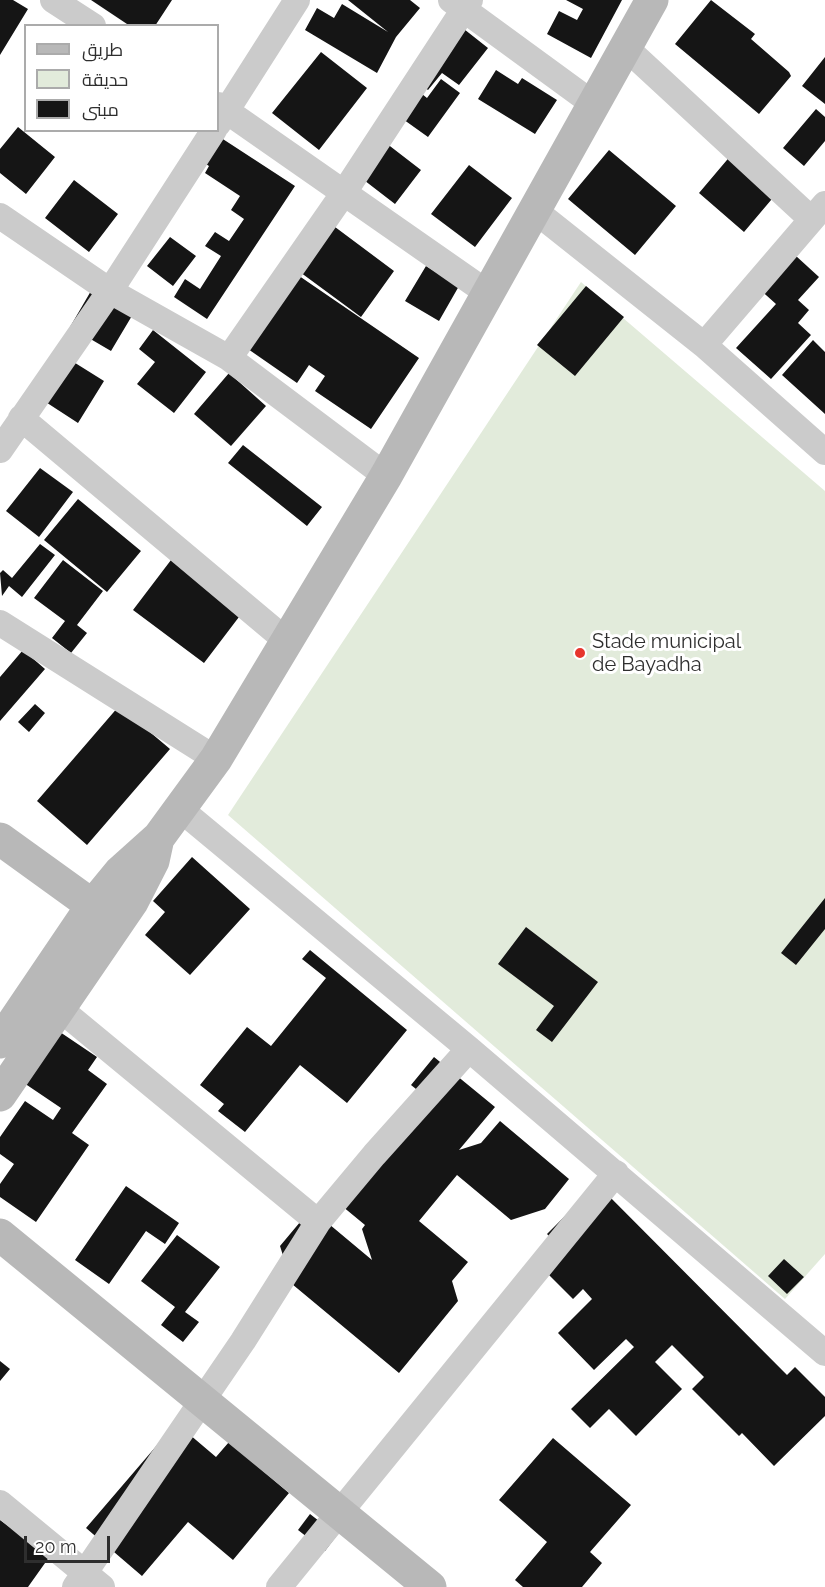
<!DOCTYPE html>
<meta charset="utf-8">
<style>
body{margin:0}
#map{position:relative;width:825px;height:1587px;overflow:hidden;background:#fff;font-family:Raleway,Cairo,sans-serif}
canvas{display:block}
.legend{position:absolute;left:24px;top:24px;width:195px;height:108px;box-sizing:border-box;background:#fff;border:2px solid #ababab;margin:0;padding:8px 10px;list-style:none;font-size:18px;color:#2e2e2e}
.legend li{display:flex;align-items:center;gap:12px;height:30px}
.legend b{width:30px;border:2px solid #ababab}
.scale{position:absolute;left:24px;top:1536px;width:86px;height:27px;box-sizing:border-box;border:3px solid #2e2e2e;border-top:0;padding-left:8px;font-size:18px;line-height:21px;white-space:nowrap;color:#2e2e2e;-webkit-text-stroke:4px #fff;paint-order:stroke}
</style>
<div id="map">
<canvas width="825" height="1587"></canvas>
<ul class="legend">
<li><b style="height:8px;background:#b8b8b8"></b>طريق</li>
<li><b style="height:16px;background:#e2ebdb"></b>حديقة</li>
<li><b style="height:16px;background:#151515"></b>مبنى</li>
</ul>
<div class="scale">20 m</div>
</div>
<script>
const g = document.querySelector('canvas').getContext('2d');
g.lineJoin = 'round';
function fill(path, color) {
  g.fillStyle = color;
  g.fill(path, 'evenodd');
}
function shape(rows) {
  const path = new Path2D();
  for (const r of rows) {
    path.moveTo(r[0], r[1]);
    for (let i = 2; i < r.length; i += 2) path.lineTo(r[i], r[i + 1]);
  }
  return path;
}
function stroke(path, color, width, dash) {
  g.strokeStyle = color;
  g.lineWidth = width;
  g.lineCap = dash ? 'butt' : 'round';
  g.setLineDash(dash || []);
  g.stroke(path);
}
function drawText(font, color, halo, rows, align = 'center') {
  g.font = font + ' Raleway,sans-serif';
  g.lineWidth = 6;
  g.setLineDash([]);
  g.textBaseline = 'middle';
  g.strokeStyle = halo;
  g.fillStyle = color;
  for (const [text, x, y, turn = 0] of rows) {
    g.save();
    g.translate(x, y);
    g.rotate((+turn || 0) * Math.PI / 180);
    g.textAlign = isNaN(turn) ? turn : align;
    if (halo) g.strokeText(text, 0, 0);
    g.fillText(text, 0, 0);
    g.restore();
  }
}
const green = shape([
 [581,282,825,491,825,1254,785,1299,228,815]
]);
const building = shape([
 [0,0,13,0,28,9,0,55],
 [91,0,172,0,155,26,130,26],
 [348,0,410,0,420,8,396,37,377,73,305,30,317,8,334,18,342,4,388,32],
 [566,0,622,0,591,58,547,34,559,11,577,20,583,9],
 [711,0,755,34,751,39,789,72,791,76,759,114,675,44],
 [450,18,488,48,459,85,442,73,428,90,407,74],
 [321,52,367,88,319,150,272,113],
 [825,57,825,104,802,86],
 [496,70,518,84,522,78,557,100,535,134,478,99],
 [441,79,460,93,428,137,393,112,412,86,427,98],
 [816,109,825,117,825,141,804,166,783,148],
 [18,127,55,157,26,194,0,173,0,149],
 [209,130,295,186,207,319,174,297,185,279,200,289,221,256,205,246,215,232,229,241,244,219,231,210,240,196,205,173,209,166,189,153],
 [373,133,421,170,395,204,347,167],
 [609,150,676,206,635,255,568,199],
 [732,154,777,193,744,232,699,193],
 [469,165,512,198,475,247,431,214],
 [74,180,118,214,89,252,45,218],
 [323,218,394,271,361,317,289,264],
 [170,237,196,256,173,286,147,266],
 [784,245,819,277,798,300,809,310,798,323,811,335,771,379,736,348,776,304,747,278],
 [426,266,459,286,439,321,405,301],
 [289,269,419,358,371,429,315,391,325,376,309,365,297,383,248,349],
 [95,284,136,309,111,351,70,327],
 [586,286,624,317,575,376,537,345],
 [153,330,206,372,174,413,137,384,155,362,139,349],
 [813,340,825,352,825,414,782,375],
 [64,356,104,381,78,423,38,397],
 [229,373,266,406,231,446,194,414],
 [243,445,322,507,307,526,228,463],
 [40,468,73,492,39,537,6,511],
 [78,499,141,551,107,592,44,540],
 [40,544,55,555,22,597,9,586,2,596,0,573,3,570,12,578],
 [63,560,103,591,77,625,87,633,71,653,52,638,65,621,34,598],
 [171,560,242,613,204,663,133,610],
 [23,650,45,669,0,721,0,677],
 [35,704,45,713,29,732,18,722],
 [119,706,170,749,87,845,37,801],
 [192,857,250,909,190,975,145,935,165,912,153,901],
 [825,898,825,929,796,965,781,953],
 [526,927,598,982,552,1042,536,1030,554,1006,498,964],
 [310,950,407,1030,347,1103,300,1065,245,1132,218,1111,224,1104,200,1085,247,1027,271,1046,326,978,302,959],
 [57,1030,97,1057,88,1070,107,1084,72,1133,89,1145,36,1222,0,1197,0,1184,14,1164,0,1154,0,1137,25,1101,53,1120,61,1108,21,1081],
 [434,1057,495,1107,459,1150,481,1143,500,1121,569,1179,545,1209,511,1220,457,1175,419,1221,468,1262,452,1281,458,1301,399,1373,292,1284,280,1246,311,1209,372,1260,362,1229,365,1225,342,1206,421,1093,411,1085],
 [597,1184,787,1375,795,1367,825,1397,825,1416,774,1466,742,1433,739,1436,692,1389,704,1377,672,1345,655,1362,682,1389,636,1436,609,1409,590,1428,571,1409,634,1347,626,1339,594,1370,558,1333,592,1299,583,1289,573,1299,534,1260,554,1241,547,1234],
 [126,1186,179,1223,165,1244,146,1231,109,1284,75,1260],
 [177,1235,220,1267,185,1312,199,1322,183,1342,161,1325,175,1307,141,1281],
 [784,1259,804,1277,787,1294,768,1276],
 [0,1361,10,1369,0,1381],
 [176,1423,216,1457,229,1442,289,1493,233,1560,188,1522,142,1576,86,1528],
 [553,1438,631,1505,590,1552,602,1563,582,1587,523,1587,515,1580,547,1542,499,1500],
 [310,1514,337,1535,325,1551,298,1530],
 [0,1520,50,1556,28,1587,0,1587]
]);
const street = shape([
 [53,0,93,26],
 [451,0,592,103],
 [625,47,810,218],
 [218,105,489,294],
 [218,124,297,0],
 [534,210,704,345,825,452],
 [0,216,110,291,229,358,386,476],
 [704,345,825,204],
 [229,358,343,194,470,0],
 [21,418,288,642],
 [0,450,110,291,214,130],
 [0,623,216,759],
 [180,809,469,1049,825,1353],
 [60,1009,318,1222],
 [0,1503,102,1587],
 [75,1587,243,1341,318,1222,374,1155,469,1049],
 [279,1587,616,1173]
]);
const secondary = shape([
 [0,839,111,919],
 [0,1042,92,906,120,872,159,837,216,759,386,476,652,0],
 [0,1095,132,902,153,861,158,838],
 [0,1235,430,1587]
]);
const markers = [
 [580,653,6,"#e7352d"]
];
const poiNames = [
 ["Stade municipal",592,642],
 ["de Bayadha",592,665]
];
fill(green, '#e2ebdb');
fill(building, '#151515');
stroke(street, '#cbcbcb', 26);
stroke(secondary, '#b8b8b8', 33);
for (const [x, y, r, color] of markers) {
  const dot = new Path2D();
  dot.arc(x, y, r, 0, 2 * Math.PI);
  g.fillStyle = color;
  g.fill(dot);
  stroke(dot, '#fff', 2);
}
drawText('20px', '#2e2e2e', '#fff', poiNames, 'left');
</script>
